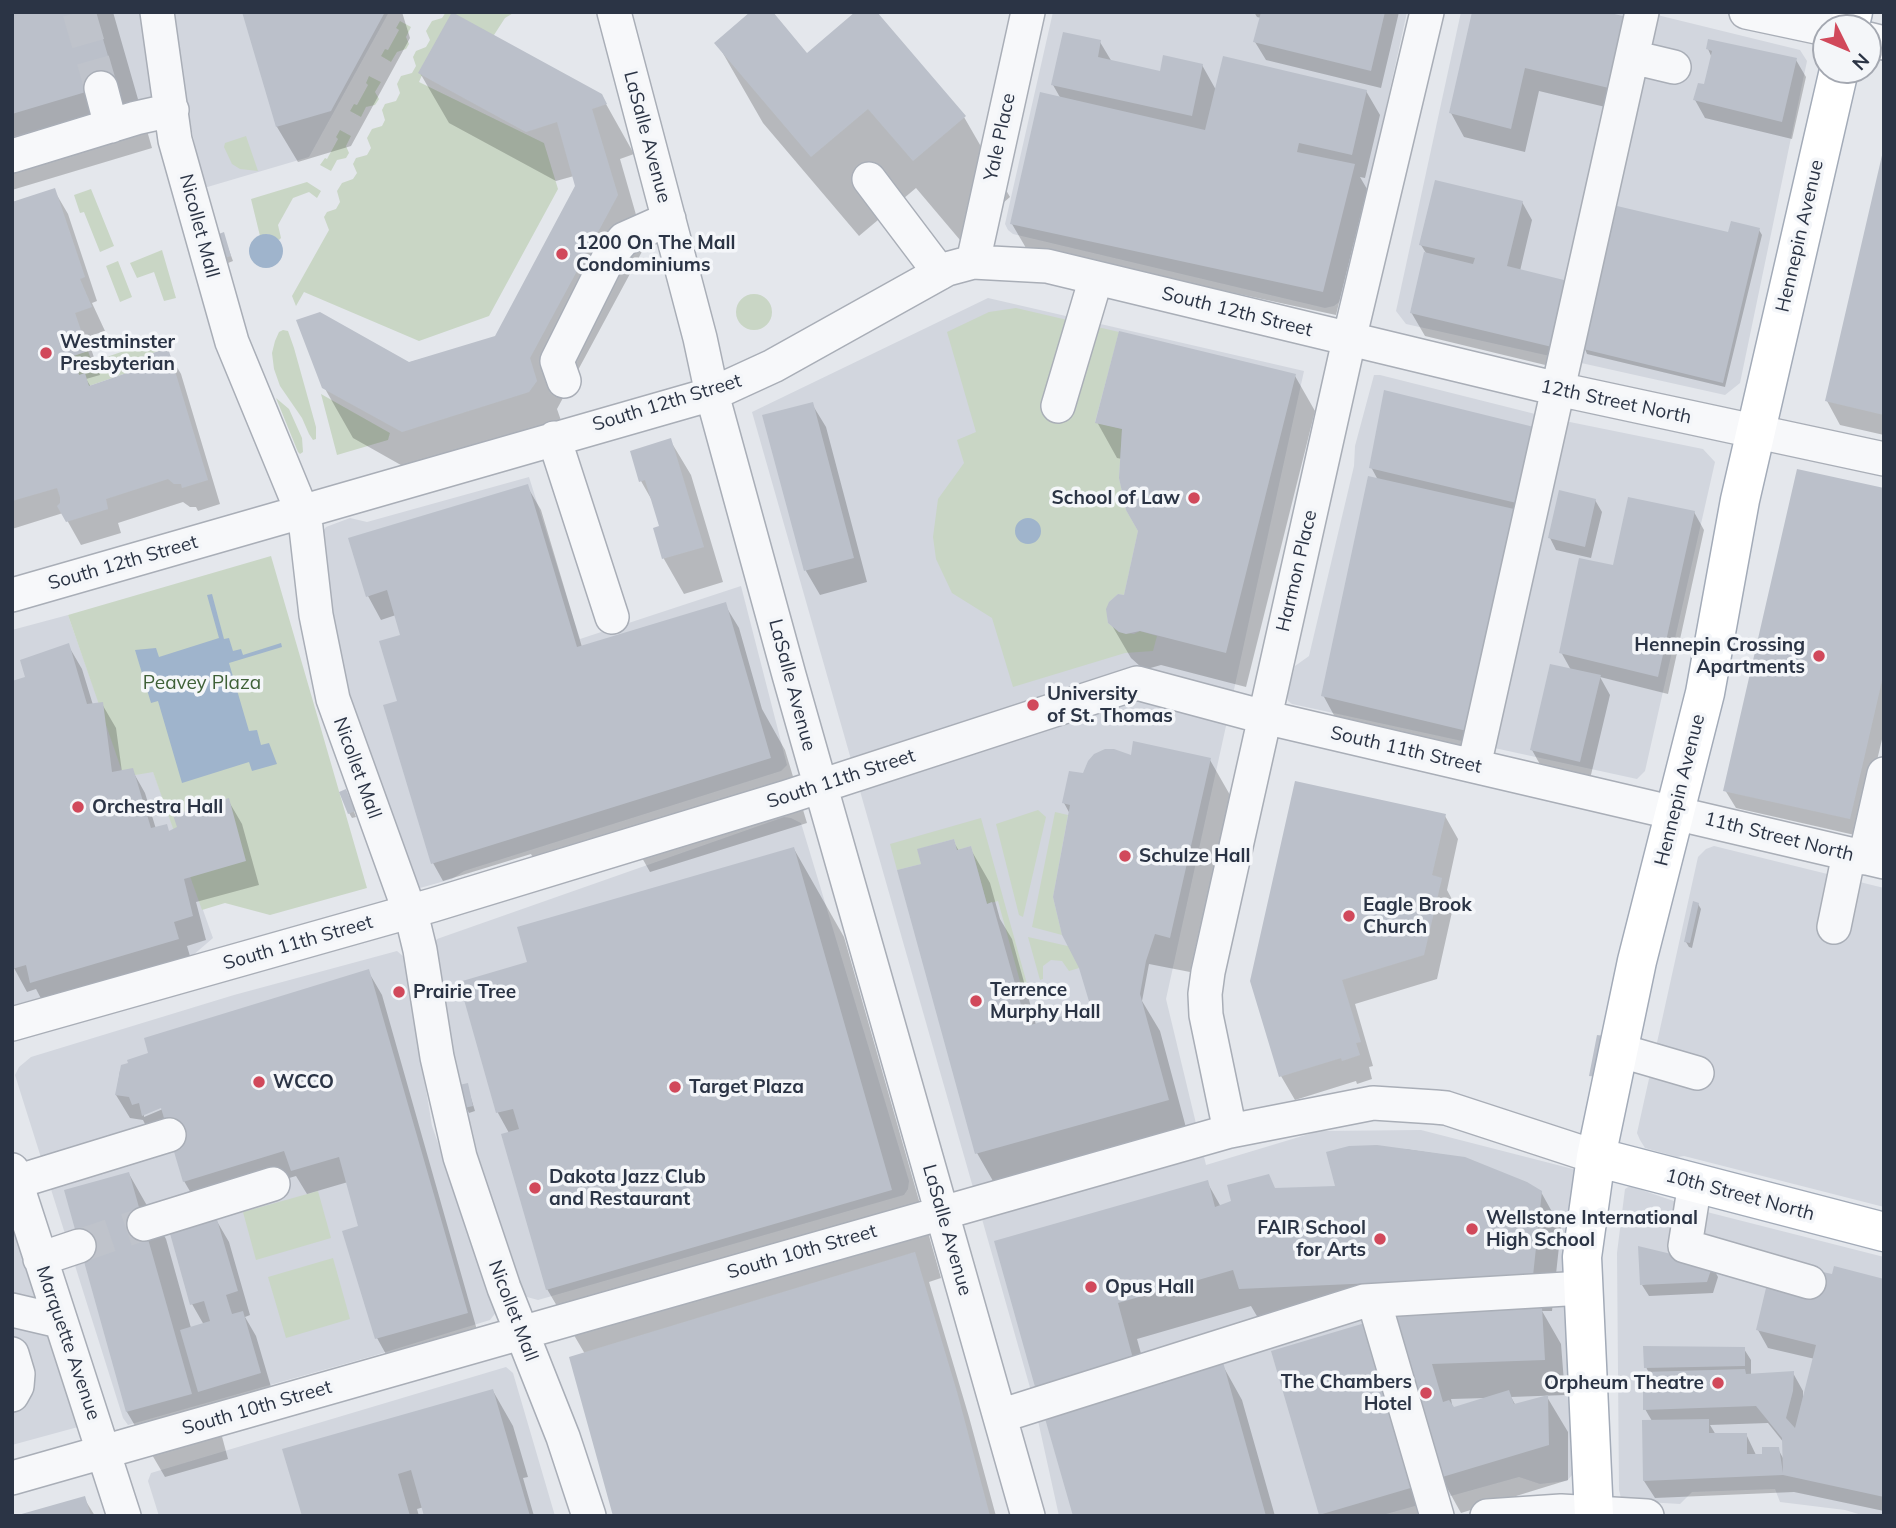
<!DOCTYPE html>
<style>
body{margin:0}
#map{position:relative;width:1896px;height:1528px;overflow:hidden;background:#e4e7ec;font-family:Mulish,sans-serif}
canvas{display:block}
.frame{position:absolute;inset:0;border:14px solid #2b3445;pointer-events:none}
.north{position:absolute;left:1812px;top:14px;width:70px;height:70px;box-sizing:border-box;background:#f4f6f9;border:2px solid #a4a8b1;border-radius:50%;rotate:133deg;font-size:19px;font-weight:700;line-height:28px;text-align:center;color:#2b3445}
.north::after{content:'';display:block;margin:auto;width:24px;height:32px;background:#d1495b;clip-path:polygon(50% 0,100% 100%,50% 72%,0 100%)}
</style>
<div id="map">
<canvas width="1896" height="1528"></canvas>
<div class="frame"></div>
<div class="north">N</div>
</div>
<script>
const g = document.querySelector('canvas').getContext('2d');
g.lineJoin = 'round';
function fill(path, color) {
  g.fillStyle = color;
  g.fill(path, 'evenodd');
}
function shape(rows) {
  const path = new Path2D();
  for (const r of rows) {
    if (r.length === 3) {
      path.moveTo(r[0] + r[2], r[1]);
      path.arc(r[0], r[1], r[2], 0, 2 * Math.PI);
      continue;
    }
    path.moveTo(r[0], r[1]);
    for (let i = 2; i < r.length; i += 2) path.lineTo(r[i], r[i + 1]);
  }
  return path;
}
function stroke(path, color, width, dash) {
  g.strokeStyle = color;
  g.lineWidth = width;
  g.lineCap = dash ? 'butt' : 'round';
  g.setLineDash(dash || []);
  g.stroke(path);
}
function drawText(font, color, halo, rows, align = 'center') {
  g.font = font + ' Mulish,sans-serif';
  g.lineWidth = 7;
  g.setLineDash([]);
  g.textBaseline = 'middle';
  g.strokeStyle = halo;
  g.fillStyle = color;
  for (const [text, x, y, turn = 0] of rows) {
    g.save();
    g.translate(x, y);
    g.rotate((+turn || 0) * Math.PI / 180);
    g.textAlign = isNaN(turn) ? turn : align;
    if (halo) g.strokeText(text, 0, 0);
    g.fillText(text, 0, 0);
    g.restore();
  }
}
const built = shape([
 [12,12,389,12,309,157,204,188,183,89,12,137],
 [1053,12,1407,12,1344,298,1334,306,1325,308,1013,234,1008,230,1005,224],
 [1461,12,1645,12,1800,50,1807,61,1740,383,1725,395,1406,324,1396,311],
 [988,298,1304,371,1166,999,1206,1165,1319,1131,1421,1130,1573,1169,1579,1174,1565,1292,1572,1475,1567,1481,1540,1484,1519,1477,1379,1516,1059,1516,1033,1398,752,412],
 [1374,375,1380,375,1555,419,1703,449,1715,462,1645,771,1637,779,1292,704,1288,701,1287,696,1295,666,1309,656,1354,466,1355,446],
 [529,477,580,639,741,586,787,765,781,771,464,871,452,879,420,888,417,886,346,694,320,535,326,527,350,518,367,522],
 [68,615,125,777,153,771,213,938,192,956,12,1009,12,630],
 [784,817,791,818,801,823,909,1181,908,1189,904,1195,538,1300,527,1297,522,1292,466,1133,433,944,437,939],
 [1714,846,1884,888,1884,1207,1684,1156,1677,1157,1645,1148,1640,1140,1637,1133,1698,857,1706,849],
 [397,951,404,957,432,1126,497,1311,490,1320,373,1356,128,1425,123,1418,15,1075,19,1067,31,1057,234,995],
 [1630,1186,1703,1211,1884,1257,1884,1516,1865,1516,1845,1510,1780,1502,1775,1489,1692,1492,1680,1504,1630,1501,1621,1498,1619,1490,1617,1253,1625,1189],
 [12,1208,78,1427,12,1445],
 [506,1367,513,1373,555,1516,159,1516,148,1481,151,1473]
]);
const green = shape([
 [446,12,515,12,505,18,494,35,422,75,419,82,544,143,558,189,489,316,419,341,304,292,296,306,292,296,329,230,324,217,327,212,336,209,340,202,337,191,342,183,353,179,357,173,353,164,356,158,367,155,371,148,367,138,372,129,382,126,385,120,382,110,385,104,396,101,400,93,397,84,401,76,412,73,416,66,413,57,416,51,426,47,430,40,426,31,432,21,442,18],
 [400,21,411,27,406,37,409,44,406,49,397,52,391,62,381,56,385,49,388,50,399,30,396,28],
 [369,76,381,82,375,92,379,99,375,105,366,107,361,117,350,111,354,104,357,105,368,85,366,83],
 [340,130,351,136,346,146,349,153,346,158,337,160,331,171,320,165,325,158,327,159,338,139,336,137],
 [246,136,258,171,240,169,232,164,224,147,225,143],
 [307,182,321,191,317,198,309,192,293,198,278,225,281,238,279,240,268,234,260,236,251,199],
 [91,189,114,246,100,252,84,212,80,213,74,195],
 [162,250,176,298,164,301,154,272,137,278,130,263],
 [118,261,132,297,120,302,106,266],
 [754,312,18],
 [1016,308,1119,332,1095,422,1122,429,1119,478,1126,510,1138,531,1124,595,1118,594,1109,602,1107,616,1108,623,1119,632,1134,634,1140,631,1157,636,1153,651,1125,653,1013,687,992,618,952,593,936,559,933,537,938,499,964,463,957,440,976,432,947,332,989,312],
 [283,330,288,331,294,348,316,427,316,439,313,440,309,434,302,418,280,386,274,369,272,353,275,341,279,332],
 [165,337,168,348,141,357,144,367,89,386,79,375,73,356,88,351,92,362],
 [321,394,390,433,388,440,337,455],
 [276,398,289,409,302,438,303,452,300,454,298,452],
 [271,556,367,888,270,915,225,903,202,910,153,772,124,777,68,615],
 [1038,810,1046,817,1023,917,1019,915,996,824],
 [1055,812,1068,815,1053,897,1062,935,1032,927],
 [981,818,1027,984,1021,985,998,901,987,904,971,846,957,850,954,839,918,849,921,864,897,870,890,844],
 [1028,937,1116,957,1069,971,1062,961,1051,960,1043,966,1043,979,1040,980],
 [318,1191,331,1238,256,1260,243,1212],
 [333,1258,350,1319,286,1338,268,1277]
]);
const water = shape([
 [266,251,17],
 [1028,531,13],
 [212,594,224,639,229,638,233,651,241,649,243,655,281,643,282,647,229,663,249,731,257,730,261,745,269,743,277,764,252,771,249,762,182,783,158,701,151,703,135,650,156,648,159,657,219,638,207,595]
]);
const shadow = shape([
 [12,12,113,12,152,148,12,190],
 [244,12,402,12,410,38,351,146,298,162,277,127],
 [1254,12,1399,12,1381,88,1266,60,1255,42,1261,18,1257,17],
 [1473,12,1629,20,1626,112,1539,91,1525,152,1464,137,1451,113],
 [1100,42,1112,62,1161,73,1202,65,1216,90,1366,91,1380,115,1365,178,1360,177,1367,189,1336,315,1026,248,1012,224,1061,99,1053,85],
 [717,43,807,55,964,117,1010,197,960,240,916,188,859,236,763,123],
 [1708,49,1796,60,1806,77,1792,139,1705,118,1695,100,1705,86,1712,58],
 [420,73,601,95,634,154,620,159,645,246,557,409,565,432,431,482,353,438,324,387,497,337,577,186,574,176,556,181,449,123],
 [1884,154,1884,435,1840,425,1827,401],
 [54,190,68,214,97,301,92,303,105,331,87,337,100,375,86,379,91,387,146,369,167,350,181,374,220,504,198,511,196,507,190,507,183,502,118,523,121,533,81,545,63,513,12,529,12,204],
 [1522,202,1532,220,1520,271,1566,370,1425,336,1411,312,1426,253,1421,245],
 [1759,230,1762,235,1725,387,1587,354,1585,349,1729,234],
 [223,234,233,261,228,263,219,236],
 [1295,376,1315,411,1246,687,1161,665,1147,669,1141,667,1131,658,1110,622,1125,597,1139,530,1122,459,1117,458,1097,422],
 [812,404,826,427,867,582,820,595,806,571,764,416],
 [1541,430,1485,755,1336,719,1323,695,1378,480,1371,467],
 [670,440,691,475,723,582,684,594,664,559,655,529,661,528,654,504,641,481,632,452],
 [527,486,541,510,582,647,725,605,739,628,762,709,785,750,807,823,650,872,627,831,534,860,531,854,443,881,433,863,399,702,402,636,396,615,381,620,368,596],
 [1884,490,1884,731,1859,836,1736,808,1725,790],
 [1595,500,1602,512,1591,558,1556,550,1550,538],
 [1694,512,1704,530,1668,694,1600,677,1610,695,1590,779,1542,768,1532,750,1571,670,1561,652,1614,567],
 [68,645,82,669,93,705,102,704,116,728,122,772,132,770,145,793,156,829,170,832,228,800,242,824,259,885,196,902,206,940,187,946,192,963,45,1006,36,989,27,992,14,968,28,679],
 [1132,757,1210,760,1230,795,1190,972,1149,964,1142,1001,1160,1031,1188,1135,997,1188,977,1153,923,865,953,841,959,851,970,848,990,883,1000,919,1012,939,1036,1025,1094,1009,1070,814,1064,803,1085,775],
 [348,796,356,817,352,818,349,813],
 [1445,816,1458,839,1447,890,1454,903,1437,979,1355,1004,1373,1066,1369,1067,1372,1079,1357,1084,1356,1081,1295,1100,1281,1076],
 [794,849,844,937,941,1278,929,1282,969,1417,996,1516,615,1516,585,1354,547,1289,509,1133,498,1113,461,983,529,963],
 [1698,904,1701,909,1692,948,1689,947,1686,942],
 [368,971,382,995,477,1330,387,1356,377,1338,360,1227,348,1182,307,1194,296,1176,198,1205,184,1181,170,1133,147,1128,143,1120,130,1118,116,1095,120,1071],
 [169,1103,170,1106,144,1117,144,1113],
 [467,1085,475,1111,469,1113,466,1107],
 [1350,1148,1405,1149,1465,1158,1541,1192,1561,1228,1552,1311,1542,1311,1561,1344,1565,1395,1511,1397,1516,1406,1547,1397,1568,1432,1568,1480,1461,1513,1441,1477,1397,1317,1261,1323,1251,1306,1137,1339,1150,1386,1222,1364,1242,1400,1275,1516,1075,1516,1039,1393,1207,1182,1221,1207,1276,1189,1338,1187],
 [1486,1398,1453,1409,1451,1399],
 [129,1174,166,1239,191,1328,204,1325,192,1304,215,1218,229,1242,250,1315,245,1317,256,1336,274,1397,216,1414,228,1459,165,1477,127,1412,66,1192],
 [1712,1266,1718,1277,1713,1293,1649,1296,1642,1285],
 [1834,1277,1884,1281,1884,1511,1794,1492,1655,1498,1644,1481,1652,1421,1645,1409,1649,1373,1646,1367,1744,1349,1751,1360,1751,1375,1793,1373,1803,1391,1803,1400,1815,1359,1768,1348,1758,1330,1807,1298],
 [1768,1423,1784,1443,1783,1458,1778,1449,1764,1455,1756,1455,1746,1434,1716,1435,1710,1425],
 [1364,1325,1426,1511,1411,1516,1321,1516,1273,1352],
 [493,1391,513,1426,528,1477,523,1478,534,1516,426,1516,424,1507,417,1509,419,1516,304,1516],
 [84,1498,95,1516,22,1516]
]);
const building = shape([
 [12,12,95,12,116,83,12,114],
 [242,12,385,12,331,111,276,127],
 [452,12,602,94,607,104,592,109,618,195,530,358,537,381,529,392,402,432,322,388,296,320,320,312,409,362,495,336,575,186,557,122,526,132,418,73],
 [750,12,773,12,807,53,855,12,877,12,966,116,913,161,868,109,811,157,714,43],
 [1261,12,1385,12,1371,71,1253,42],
 [1472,12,1606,12,1631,18,1613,89,1525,68,1511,129,1449,113],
 [1063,32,1101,40,1098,57,1160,71,1163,55,1203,64,1192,116,1051,85],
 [1708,39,1797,58,1782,122,1693,100,1698,83,1704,84,1712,51,1706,49],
 [1223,56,1367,90,1352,155,1299,143,1297,152,1355,164,1323,292,1010,224,1040,92,1205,130],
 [1883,151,1884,151,1884,415,1825,401],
 [1435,180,1523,201,1507,266,1568,281,1552,347,1410,313,1424,252,1473,264,1475,258,1419,245],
 [55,188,85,277,80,279,92,307,75,313,88,351,73,356,79,375,85,373,89,386,144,367,141,357,168,348,208,480,182,488,181,484,174,484,168,479,106,499,108,509,66,522,57,506,60,503,60,497,57,488,12,501,12,202],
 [1617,206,1728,232,1731,221,1760,228,1723,383,1583,349],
 [224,232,231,256,224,258,216,235],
 [1119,331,1296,374,1226,653,1140,631,1126,634,1119,632,1108,623,1106,609,1109,602,1118,594,1124,595,1138,531,1126,510,1119,478,1122,429,1095,423],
 [1384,390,1542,429,1525,505,1369,468],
 [813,402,854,558,804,571,762,415],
 [671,438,704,547,662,559,653,528,659,526,645,480,639,482,630,451],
 [1797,469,1884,488,1884,672,1850,819,1723,791],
 [1368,476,1523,511,1471,732,1321,696],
 [528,484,577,647,726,602,771,758,431,864,383,705,397,701,379,641,400,635,387,590,366,597,348,538],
 [1559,490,1596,499,1585,547,1548,538],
 [1628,497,1695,511,1658,677,1559,653,1579,558,1613,565],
 [69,643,87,704,103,702,112,772,133,768,151,828,167,824,169,831,177,827,173,815,229,798,246,861,184,879,193,916,174,922,179,939,30,983,26,965,12,969,12,681,25,677,20,660],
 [1550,664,1601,675,1580,762,1530,750],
 [1133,741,1211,758,1170,938,1155,934,1146,961,1140,994,1169,1100,975,1154,897,870,921,864,917,849,954,839,957,850,971,846,987,904,992,902,1027,1026,1091,1008,1079,968,1062,935,1053,897,1070,805,1062,803,1069,771,1083,773,1088,761,1094,754,1105,749,1114,749,1131,755],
 [1295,781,1446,814,1432,875,1442,878,1424,955,1342,980,1361,1042,1356,1043,1360,1055,1342,1061,1341,1058,1279,1077,1250,981],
 [346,789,355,811,348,814,339,792],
 [794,847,892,1190,546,1290,501,1134,519,1129,513,1109,496,1113,459,982,527,962,517,927],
 [1693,901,1699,903,1690,943,1684,942],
 [369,969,468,1313,375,1339,342,1231,358,1226,339,1157,291,1171,284,1151,183,1182,161,1108,142,1116,139,1103,132,1105,129,1097,115,1095,121,1065,128,1063,127,1060,148,1053,144,1038],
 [1597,1035,1605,1036,1597,1077,1589,1076],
 [468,1083,473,1106,464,1108,459,1085],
 [1377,1145,1465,1157,1527,1182,1542,1191,1533,1276,1239,1289,1233,1270,1118,1303,1135,1366,1037,1394,994,1241,1208,1180,1215,1207,1231,1201,1227,1185,1269,1174,1275,1188,1335,1186,1326,1152,1349,1146],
 [129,1172,192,1394,126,1412,64,1190],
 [216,1216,238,1291,226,1295,232,1314,243,1311,261,1373,198,1392,180,1330,210,1321,204,1301,190,1305,169,1230],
 [1638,1246,1713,1264,1707,1282,1640,1285],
 [915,1252,957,1392,990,1516,613,1516,569,1357],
 [1834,1266,1884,1279,1884,1497,1783,1475,1643,1481,1642,1420,1709,1419,1709,1433,1747,1433,1747,1454,1762,1454,1762,1447,1779,1447,1783,1473,1782,1438,1756,1406,1643,1410,1643,1372,1745,1369,1746,1374,1794,1371,1793,1391,1786,1418,1795,1428,1816,1345,1756,1330,1766,1288,1806,1296,1813,1270,1832,1274],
 [1542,1307,1545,1360,1432,1364,1443,1402,1449,1400,1454,1407,1509,1390,1514,1404,1548,1395,1549,1445,1439,1478,1397,1341,1395,1313],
 [1365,1323,1414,1487,1319,1515,1271,1351],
 [1643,1346,1745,1347,1745,1366,1644,1368],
 [1223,1362,1266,1516,1073,1516,1044,1415],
 [493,1389,530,1516,424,1516,411,1470,398,1474,410,1516,302,1516,282,1449],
 [85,1496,91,1516,18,1516,18,1515]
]);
const minorTunnel = shape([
 [79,12,101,88],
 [79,1246,144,1224]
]);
const minor = shape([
 [157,12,175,140,232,342,305,519,316,615,333,699,413,921,420,950,437,1057,460,1157,504,1288,563,1437,589,1516],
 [614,12,700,338,712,394,789,675,1028,1516],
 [1746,12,1826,29],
 [1868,39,1884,43],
 [1632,57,1674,67],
 [101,88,111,126],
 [12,156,136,118,172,110],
 [869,179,940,273],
 [973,262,1028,12],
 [564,381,557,361,610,255,624,239,669,219],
 [1058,406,1096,278],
 [554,438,612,617],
 [12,595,712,394,773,366,947,269,973,262,1047,266,1558,389,1884,459],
 [1474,766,1642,12],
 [1865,858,1884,774],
 [1834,927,1849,854],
 [12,1024,433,905,787,797,1137,683,1264,717,1884,862],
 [1618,1050,1697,1073],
 [1230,1131,1206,1015,1205,994,1208,972,1349,340,1427,12],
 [12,1170,124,1516],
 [1695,1183,1685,1246,1809,1282],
 [12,1185,16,1182,169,1135],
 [144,1224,273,1184],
 [40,1259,79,1246],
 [1374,1301,1437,1516],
 [12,1310,59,1321],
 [12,1354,18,1374,17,1386,12,1395],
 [1000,1416,1364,1301,1583,1288],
 [12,1478,1230,1131,1373,1103,1435,1107,1446,1108,1596,1157],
 [1487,1516,1561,1511,1647,1516]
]);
const major = shape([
 [1849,28,1853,12],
 [1596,1157,1884,1232],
 [1594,1516,1582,1257,1596,1157,1637,961,1705,693,1740,500,1839,70]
]);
const markers = [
 [562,254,7,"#d1495b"],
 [46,353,7,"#d1495b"],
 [1194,498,7,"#d1495b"],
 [1819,656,7,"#d1495b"],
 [1033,705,7,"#d1495b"],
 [78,807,7,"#d1495b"],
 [1125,856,7,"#d1495b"],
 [1349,916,7,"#d1495b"],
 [399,992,7,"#d1495b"],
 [976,1001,7,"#d1495b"],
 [259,1082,7,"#d1495b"],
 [675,1087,7,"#d1495b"],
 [535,1188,7,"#d1495b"],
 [1472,1229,7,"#d1495b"],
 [1380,1239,7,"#d1495b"],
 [1091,1287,7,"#d1495b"],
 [1718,1383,7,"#d1495b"],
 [1426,1393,7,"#d1495b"]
];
const streetNames = [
 ["LaSalle Avenue",647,137,75],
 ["Yale Place",1000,137,-78],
 ["Nicollet Mall",199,226,75],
 ["Hennepin Avenue",1800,236,-77],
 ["South 12th Street",1237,312,14],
 ["12th Street North",1616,402,12],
 ["South 12th Street",667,403,-17],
 ["South 12th Street",123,563,-16],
 ["Harmon Place",1297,571,-77],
 ["LaSalle Avenue",792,685,75],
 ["South 11th Street",1406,750,13],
 ["Nicollet Mall",357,768,70],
 ["South 11th Street",841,779,-18],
 ["Hennepin Avenue",1680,790,-76],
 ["11th Street North",1779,837,14],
 ["South 11th Street",298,943,-16],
 ["10th Street North",1740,1195,15],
 ["LaSalle Avenue",947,1230,74],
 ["South 10th Street",802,1252,-16],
 ["Nicollet Mall",513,1311,69],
 ["Marquette Avenue",68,1343,71],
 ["South 10th Street",257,1408,-16]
];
const poiNames = [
 ["1200 On The Mall",576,243],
 ["Condominiums",576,265],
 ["Westminster",60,342],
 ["Presbyterian",60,364],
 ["School of Law",1180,498,"right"],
 ["Hennepin Crossing",1805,645,"right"],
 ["Apartments",1805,667,"right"],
 ["University",1047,694],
 ["of St. Thomas",1047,716],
 ["Orchestra Hall",92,807],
 ["Schulze Hall",1139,856],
 ["Eagle Brook",1363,905],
 ["Church",1363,927],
 ["Terrence",990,990],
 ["Murphy Hall",990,1012],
 ["Prairie Tree",413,992],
 ["WCCO",273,1082],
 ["Target Plaza",689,1087],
 ["Dakota Jazz Club",549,1177],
 ["and Restaurant",549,1199],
 ["Wellstone International",1486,1218],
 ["High School",1486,1240],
 ["FAIR School",1366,1228,"right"],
 ["for Arts",1366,1250,"right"],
 ["Opus Hall",1105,1287],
 ["The Chambers",1412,1382,"right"],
 ["Hotel",1412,1404,"right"],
 ["Orpheum Theatre",1704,1383,"right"]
];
const parkNames = [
 ["Peavey Plaza",202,683]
];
fill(built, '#d2d6de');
fill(green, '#c9d6c5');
fill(water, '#9fb4cc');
fill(shadow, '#0003');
fill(building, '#bbc0ca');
stroke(minorTunnel, '#bfc3cb', 33, [33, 17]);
stroke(minor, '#a9aeb7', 36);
stroke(major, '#a3abb8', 41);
stroke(minor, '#f7f8fa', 33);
stroke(major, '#fff', 38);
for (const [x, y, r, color] of markers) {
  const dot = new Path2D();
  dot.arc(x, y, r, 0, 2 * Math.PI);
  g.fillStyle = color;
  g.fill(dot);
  stroke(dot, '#f4f6f9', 2.5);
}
drawText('19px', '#2b3445', '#f4f6f9', streetNames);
drawText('bold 19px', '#2b3445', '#f4f6f9', poiNames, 'left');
drawText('19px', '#3f6138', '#f4f6f9', parkNames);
</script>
